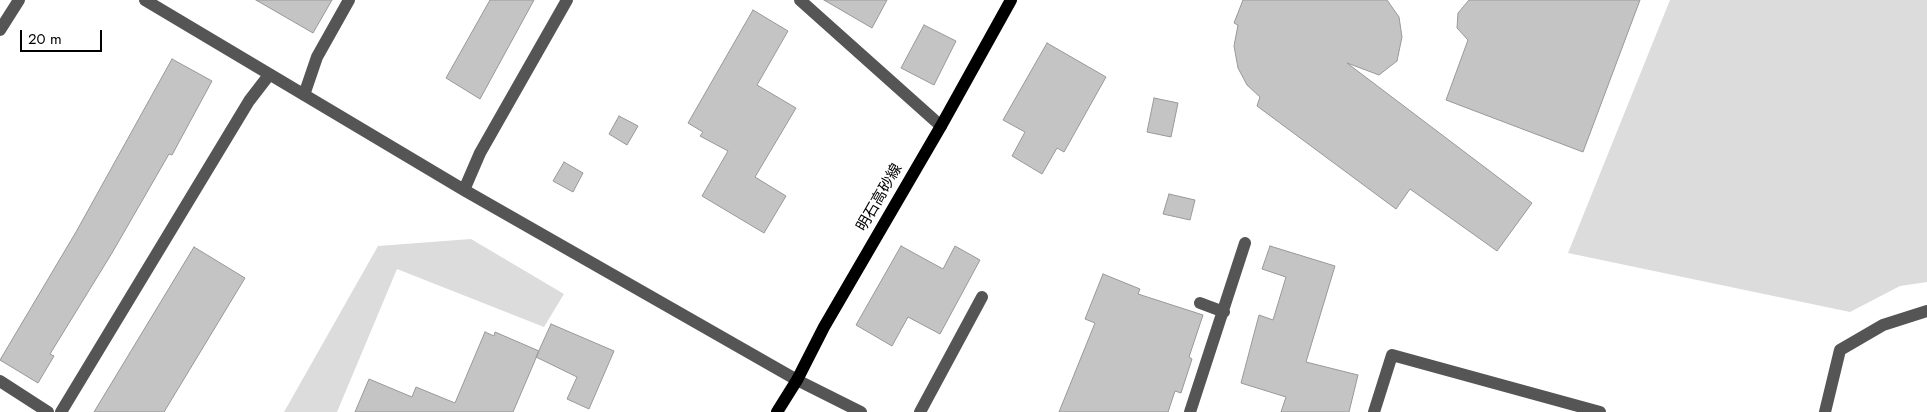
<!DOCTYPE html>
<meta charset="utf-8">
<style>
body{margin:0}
#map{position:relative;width:1927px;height:412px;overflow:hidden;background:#fff;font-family:Jost,sans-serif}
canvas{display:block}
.scale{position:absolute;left:20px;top:30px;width:82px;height:22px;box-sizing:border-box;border:2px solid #000;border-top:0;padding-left:6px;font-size:15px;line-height:18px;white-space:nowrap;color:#000;-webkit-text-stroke:4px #fff;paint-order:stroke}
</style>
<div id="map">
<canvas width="1927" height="412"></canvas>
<div class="scale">20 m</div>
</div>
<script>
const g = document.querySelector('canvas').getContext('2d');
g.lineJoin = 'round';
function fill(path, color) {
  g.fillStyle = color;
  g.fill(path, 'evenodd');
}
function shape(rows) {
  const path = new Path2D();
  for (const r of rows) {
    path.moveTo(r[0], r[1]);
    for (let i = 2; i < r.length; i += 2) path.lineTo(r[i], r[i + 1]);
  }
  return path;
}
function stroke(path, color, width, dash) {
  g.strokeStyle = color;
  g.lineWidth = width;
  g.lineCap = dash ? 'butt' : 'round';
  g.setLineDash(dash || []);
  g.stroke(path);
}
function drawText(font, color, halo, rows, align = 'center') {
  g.font = font + ' Jost,"Noto Sans JP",sans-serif';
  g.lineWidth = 4;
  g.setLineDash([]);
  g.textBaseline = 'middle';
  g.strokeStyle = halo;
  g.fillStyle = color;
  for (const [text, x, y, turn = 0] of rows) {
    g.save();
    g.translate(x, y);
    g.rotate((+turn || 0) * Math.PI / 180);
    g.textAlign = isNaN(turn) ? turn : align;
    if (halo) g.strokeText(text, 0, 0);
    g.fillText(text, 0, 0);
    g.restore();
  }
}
const green = shape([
 [1670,0,1927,0,1927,282,1900,286,1850,312,1568,253],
 [471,239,564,294,544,327,397,269,337,412,284,412,378,246]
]);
const building = shape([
 [256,0,332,0,313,33,256,0],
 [490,0,534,0,480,99,446,78,490,0],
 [824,0,887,0,872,28,824,0],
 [1243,0,1387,0,1399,17,1402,37,1397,61,1379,75,1347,63,1532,203,1497,251,1410,189,1396,209,1257,106,1260,97,1247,85,1238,68,1234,46,1238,25,1234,23,1243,0],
 [1469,0,1640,0,1583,152,1446,100,1468,40,1457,28,1458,13,1469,0],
 [753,10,788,31,757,85,796,108,755,177,786,196,764,233,702,196,728,151,700,136,703,132,688,123,753,10],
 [924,25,956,41,934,85,901,68,924,25],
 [1047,43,1106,77,1064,152,1057,148,1042,174,1012,156,1025,132,1003,120,1047,43],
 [172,59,212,81,172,155,169,154,112,253,50,354,54,356,38,383,0,360,76,232,172,59],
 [1154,98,1178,103,1171,137,1147,132,1154,98],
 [619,116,638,126,627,145,609,134,619,116],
 [564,162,583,173,573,192,553,181,564,162],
 [1169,194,1195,200,1190,220,1163,214,1169,194],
 [901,246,943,269,955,246,980,260,940,334,908,317,892,346,856,325,901,246],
 [1270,246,1335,266,1306,362,1358,375,1349,412,1281,412,1286,397,1241,383,1259,315,1273,320,1286,277,1262,269,1270,246],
 [194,247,245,278,164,412,94,412,194,247],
 [1103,274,1140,289,1138,294,1203,315,1189,357,1192,359,1181,393,1175,391,1168,412,1059,412,1095,323,1085,319,1103,274],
 [551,324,614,351,589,409,567,399,577,377,536,357,551,324],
 [485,332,494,336,495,332,539,351,513,412,355,412,369,379,412,397,416,387,455,403,485,332]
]);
const minor = shape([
 [145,0,464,190,797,380,861,412],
 [800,0,941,126],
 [0,30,19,0],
 [304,95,317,57,349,0],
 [464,190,480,153,567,0],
 [1200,303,1224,312],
 [0,381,48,412],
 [61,412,249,101,269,75],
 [920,412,982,297],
 [1190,412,1245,243],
 [1374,412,1392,355,1600,412],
 [1825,412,1840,350,1883,325,1927,311]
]);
const major = shape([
 [777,412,797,380,824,327,941,126,1011,0]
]);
const streetNames = [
 ["明石高砂線",880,198,-60]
];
fill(green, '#dcdcdc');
fill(building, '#c4c4c4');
stroke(building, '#999', 1);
stroke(minor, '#555', 12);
stroke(major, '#000', 12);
drawText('15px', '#000', '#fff', streetNames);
</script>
